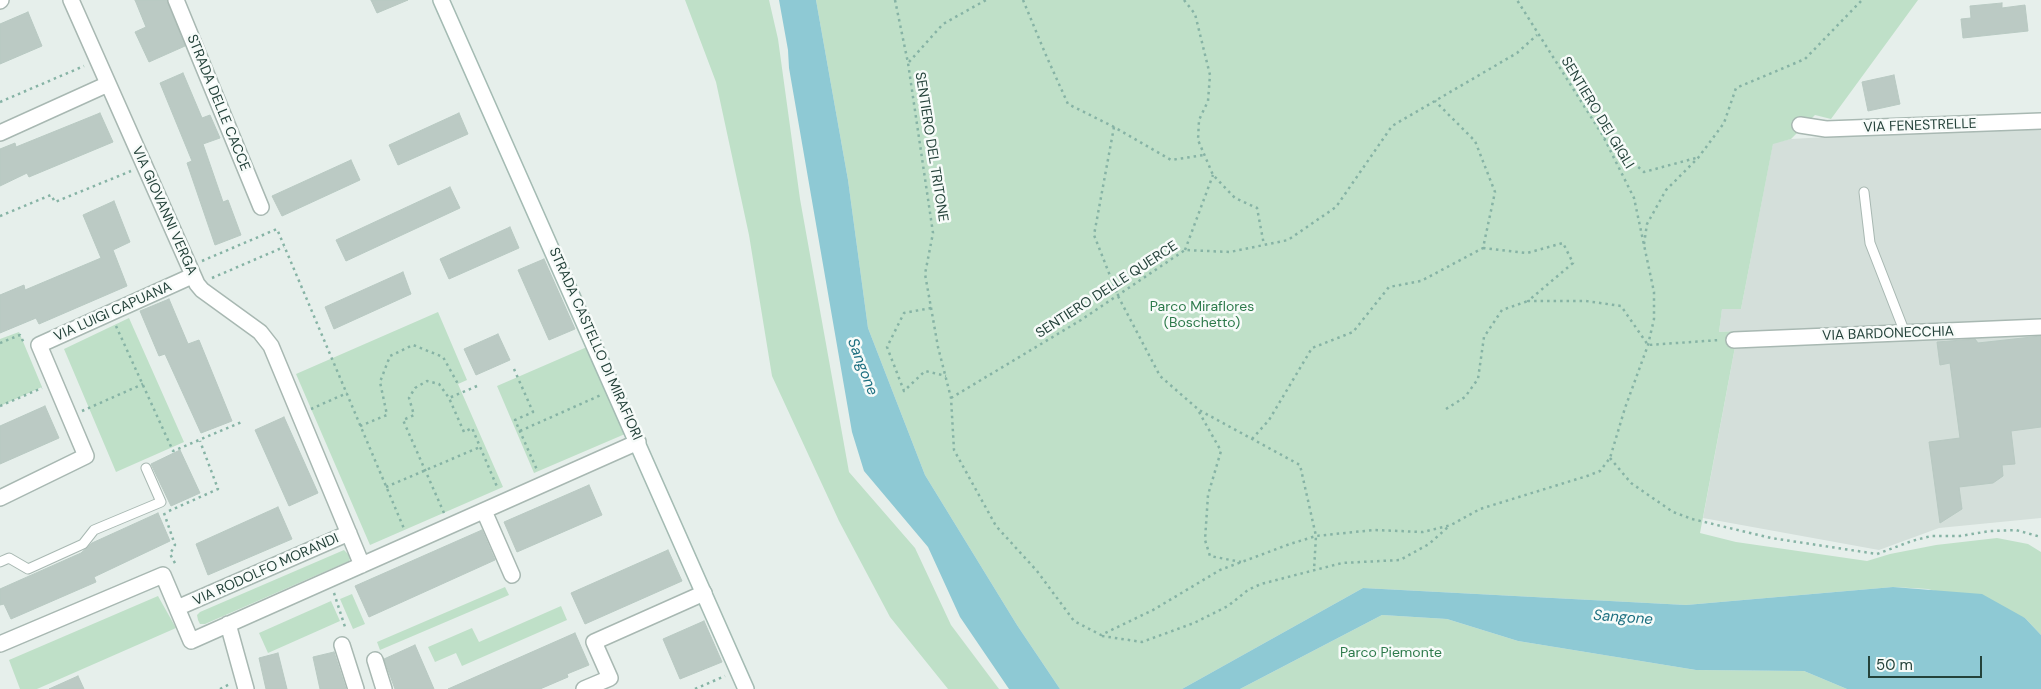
<!DOCTYPE html>
<style>
body{margin:0}
#map{position:relative;width:2041px;height:689px;overflow:hidden;background:#e6efeb;font-family:"DM Sans",sans-serif}
canvas{display:block}
.scale{position:absolute;left:1868px;top:656px;width:114px;height:22px;box-sizing:border-box;border:2px solid #24423a;border-top:0;padding-left:6px;font-size:15px;line-height:18px;white-space:nowrap;color:#24423a;-webkit-text-stroke:4px #f7fbf9;paint-order:stroke}
</style>
<div id="map">
<canvas width="2041" height="689"></canvas>
<div class="scale">50 m</div>
</div>
<script>
const g = document.querySelector('canvas').getContext('2d');
g.lineJoin = 'round';
function fill(path, color) {
  g.fillStyle = color;
  g.fill(path, 'evenodd');
}
function shape(rows) {
  const path = new Path2D();
  for (const r of rows) {
    path.moveTo(r[0], r[1]);
    for (let i = 2; i < r.length; i += 2) path.lineTo(r[i], r[i + 1]);
  }
  return path;
}
function stroke(path, color, width, dash) {
  g.strokeStyle = color;
  g.lineWidth = width;
  g.lineCap = dash ? 'butt' : 'round';
  g.setLineDash(dash || []);
  g.stroke(path);
}
function drawText(font, color, halo, rows, align = 'center') {
  g.font = font + ' "DM Sans",sans-serif';
  g.lineWidth = 5;
  g.setLineDash([]);
  g.textBaseline = 'middle';
  g.strokeStyle = halo;
  g.fillStyle = color;
  for (const [text, x, y, turn = 0] of rows) {
    g.save();
    g.translate(x, y);
    g.rotate((+turn || 0) * Math.PI / 180);
    g.textAlign = isNaN(turn) ? turn : align;
    if (halo) g.strokeText(text, 0, 0);
    g.fillText(text, 0, 0);
    g.restore();
  }
}
const built = shape([
 [2041,125,2041,518,1939,528,1879,550,1703,518,1738,331,1719,332,1722,308,1741,309,1773,143,1791,139]
]);
const green = shape([
 [685,0,769,0,778,39,800,199,849,472,915,548,951,625,999,689,948,689,890,617,839,521,772,376,749,235,716,82],
 [816,0,1918,0,1831,119,1815,115,1791,139,1773,144,1741,309,1722,309,1719,332,1738,331,1700,533,1736,542,1867,561,1890,554,1936,545,1997,538,2028,544,2041,552,2041,635,2025,618,1928,589,1893,587,1686,605,1363,588,1182,689,1060,689,1017,625,925,475,868,328,848,180],
 [438,312,467,380,458,384,503,487,370,545,296,374],
 [129,318,184,442,116,472,64,349],
 [19,332,42,387,0,406,0,339],
 [587,347,625,434,534,473,497,386],
 [344,550,351,557,349,561,205,624,200,624,198,620,197,615,200,612],
 [505,587,509,595,380,650,377,642],
 [352,594,365,624,353,629,340,599],
 [158,596,176,628,37,689,20,689,9,660],
 [331,601,340,621,268,653,259,633],
 [561,606,567,620,462,666,456,653,435,662,428,647,472,628,479,642],
 [1382,615,1447,619,1518,641,1696,670,1804,671,1847,689,1240,689]
]);
const water = shape([
 [779,0,816,0,848,180,868,328,925,475,1017,625,1060,689,1009,689,960,617,928,547,864,471,852,432,789,68,788,50],
 [1893,587,1982,594,2025,618,2041,635,2041,689,1847,689,1804,671,1696,670,1518,641,1447,619,1382,615,1240,689,1182,689,1363,588,1686,605]
]);
const building = shape([
 [135,0,167,0,185,46,149,62,135,32,146,27,135,0],
 [371,0,408,0,377,13,371,0],
 [2002,3,2002,8,2025,5,2028,31,1963,38,1961,19,1971,18,1970,6,2002,3],
 [28,12,42,46,0,64,0,24,28,12],
 [183,73,202,118,210,115,220,138,203,144,223,202,228,200,241,235,215,245,187,163,192,161,160,83,183,73],
 [1894,75,1900,104,1868,111,1862,82,1894,75],
 [100,113,113,142,29,177,27,173,0,186,0,149,15,143,16,147,100,113],
 [459,113,468,134,398,165,389,145,459,113],
 [351,160,360,180,282,216,272,196,351,160],
 [450,187,460,208,346,261,336,240,450,187],
 [114,201,130,242,113,250,127,286,39,324,36,318,0,333,0,295,24,285,25,290,101,258,83,215,114,201],
 [510,227,519,248,449,279,440,259,510,227],
 [544,259,575,329,549,340,518,270,544,259],
 [403,272,411,294,334,329,325,307,403,272],
 [169,299,188,344,199,340,232,421,201,433,165,354,159,356,140,311,169,299],
 [498,334,510,360,476,375,464,349,498,334],
 [2041,336,2041,427,2011,431,2015,464,2002,465,2003,476,1993,483,1959,487,1962,509,1940,523,1929,442,1960,438,1950,363,1940,365,1937,342,1975,339,1978,343,2041,336],
 [45,406,59,438,0,464,0,426,45,406],
 [284,417,318,493,289,506,255,430,284,417],
 [180,450,200,493,171,506,151,464,180,450],
 [589,485,602,515,517,552,504,522,589,485],
 [278,507,292,539,208,575,196,544,278,507],
 [158,513,170,541,94,577,96,582,11,619,4,604,0,605,0,589,81,553,92,543,158,513],
 [482,530,495,560,369,617,355,586,482,530],
 [668,550,682,581,585,624,571,593,668,550],
 [704,621,722,662,680,679,663,639,704,621],
 [575,633,589,665,567,674,568,677,540,689,448,689,575,633],
 [415,645,434,689,395,689,384,659,415,645],
 [334,652,346,689,320,689,313,657,334,652],
 [278,653,287,689,266,689,259,658,278,653],
 [78,676,84,689,49,689,78,676]
]);
const path = shape([
 [895,0,908,63,933,233,925,274,938,347,951,398,954,450,996,526,1037,571,1074,621,1101,635,1153,610,1220,570,1290,544,1316,536,1374,530,1423,532,1451,525,1480,509,1587,476,1600,471,1610,458,1625,408,1648,345,1654,319,1654,292,1634,198,1603,136,1517,0],
 [1023,0,1045,53,1068,104,1114,127,1171,160,1204,155],
 [1184,0,1195,14,1210,75,1208,101,1199,120,1198,140,1213,175,1235,198,1257,208,1264,245],
 [909,62,943,24,986,0],
 [0,102,84,66],
 [1114,127,1094,235,1118,296,1160,376,1199,410,1300,465,1316,536,1314,570],
 [1604,137,1644,172,1696,158],
 [0,216,51,195,55,202,131,171],
 [1644,244,1647,224,1666,190,1698,158,1724,123,1736,88,1805,59,1862,0],
 [1483,248,1527,253,1563,243,1573,263,1528,301,1586,301,1621,306,1648,345,1720,340],
 [1185,250,1213,175],
 [202,261,277,229,405,531],
 [212,278,284,247],
 [931,308,904,313,887,347,904,391,925,371,946,376],
 [116,326,173,451,244,421],
 [0,343,20,335,24,343],
 [514,369,533,412,515,420,537,470],
 [477,386,449,398,464,432,472,428,498,489],
 [951,398,1081,320,1185,250,1230,252,1288,240,1336,207,1392,126,1517,53,1537,35],
 [0,406,42,388],
 [311,409,347,393],
 [1446,409,1465,397,1478,379,1484,337,1502,310,1528,301],
 [82,411,143,384],
 [1199,412,1221,451,1208,495,1205,540,1210,556,1241,562],
 [360,426,387,415,380,382,390,356,413,345,443,357,458,384],
 [520,431,601,395],
 [1252,439,1269,420,1312,348,1353,332,1389,287,1421,281,1483,248,1495,192,1475,141,1435,101],
 [1610,458,1631,483,1673,512,1692,519,1771,538,1877,554,1912,541,1931,536,1960,536,1990,531,2016,530,2041,537],
 [386,487,480,447],
 [169,511,218,489,200,441],
 [164,513,175,545,170,554,176,565],
 [444,513,403,420,414,415,409,398,415,388,427,381,439,384,449,398],
 [334,593,346,630],
 [1102,636,1142,642,1194,623,1228,606,1248,590,1261,584,1342,563,1400,560,1429,544,1448,527],
 [220,689,230,684],
 [695,689,725,676]
]);
const lane = shape([
 [1864,192,1870,243,1905,333],
 [0,562,9,558,28,569,83,544,94,530,161,502,146,468]
]);
const street = shape([
 [71,0,197,284,202,290,260,332,271,346,362,565],
 [176,0,261,207],
 [0,1,1,0],
 [1800,125,1826,129,2041,121],
 [0,133,108,84],
 [1734,340,2041,327],
 [0,498,86,456,39,345,192,276],
 [484,511,512,575],
 [177,608,349,533],
 [228,624,246,689],
 [0,644,163,575,191,641,638,442],
 [342,645,356,689],
 [375,660,384,689],
 [584,689,610,678,594,642,704,593]
]);
const secondary = shape([
 [441,0,746,689]
]);
const streetNames = [
 ["STRADA DELLE CACCE",218,103,68],
 ["SENTIERO DEI GIGLI",1597,113,59],
 ["VIA FENESTRELLE",1920,126,-2],
 ["SENTIERO DEL TRITONE",931,147,81],
 ["VIA GIOVANNI VERGA",164,211,66],
 ["SENTIERO DELLE QUERCE",1107,290,-33],
 ["VIA LUIGI CAPUANA",113,312,-24],
 ["VIA BARDONECCHIA",1888,334,-2],
 ["STRADA CASTELLO DI MIRAFIORI",595,344,66],
 ["VIA RODOLFO MORANDI",266,570,-24]
];
const parkNames = [
 ["Parco Miraflores",1202,307],
 ["(Boschetto)",1202,323],
 ["Parco Piemonte",1391,653]
];
const waterNames = [
 ["Sangone",862,367,69],
 ["Sangone",1623,618,4]
];
fill(built, '#d4dfda');
fill(green, '#bfe0c8');
fill(water, '#8ec9d4');
fill(building, '#bbcac4');
stroke(building, '#b8c9c2', 1);
stroke(lane, '#a8b8b2', 11);
stroke(street, '#a8b8b2', 18);
stroke(secondary, '#a4bbb3', 18);
stroke(path, '#86b3a5', 2.5, [2.5, 4]);
stroke(lane, '#fff', 9);
stroke(street, '#fff', 15);
stroke(secondary, '#fff', 15);
drawText('14px', '#24423a', '#f7fbf9', streetNames);
drawText('14px', '#2d7a4b', '#f7fbf9', parkNames);
drawText('italic 15px', '#1c6f80', '#f7fbf9', waterNames);
</script>
